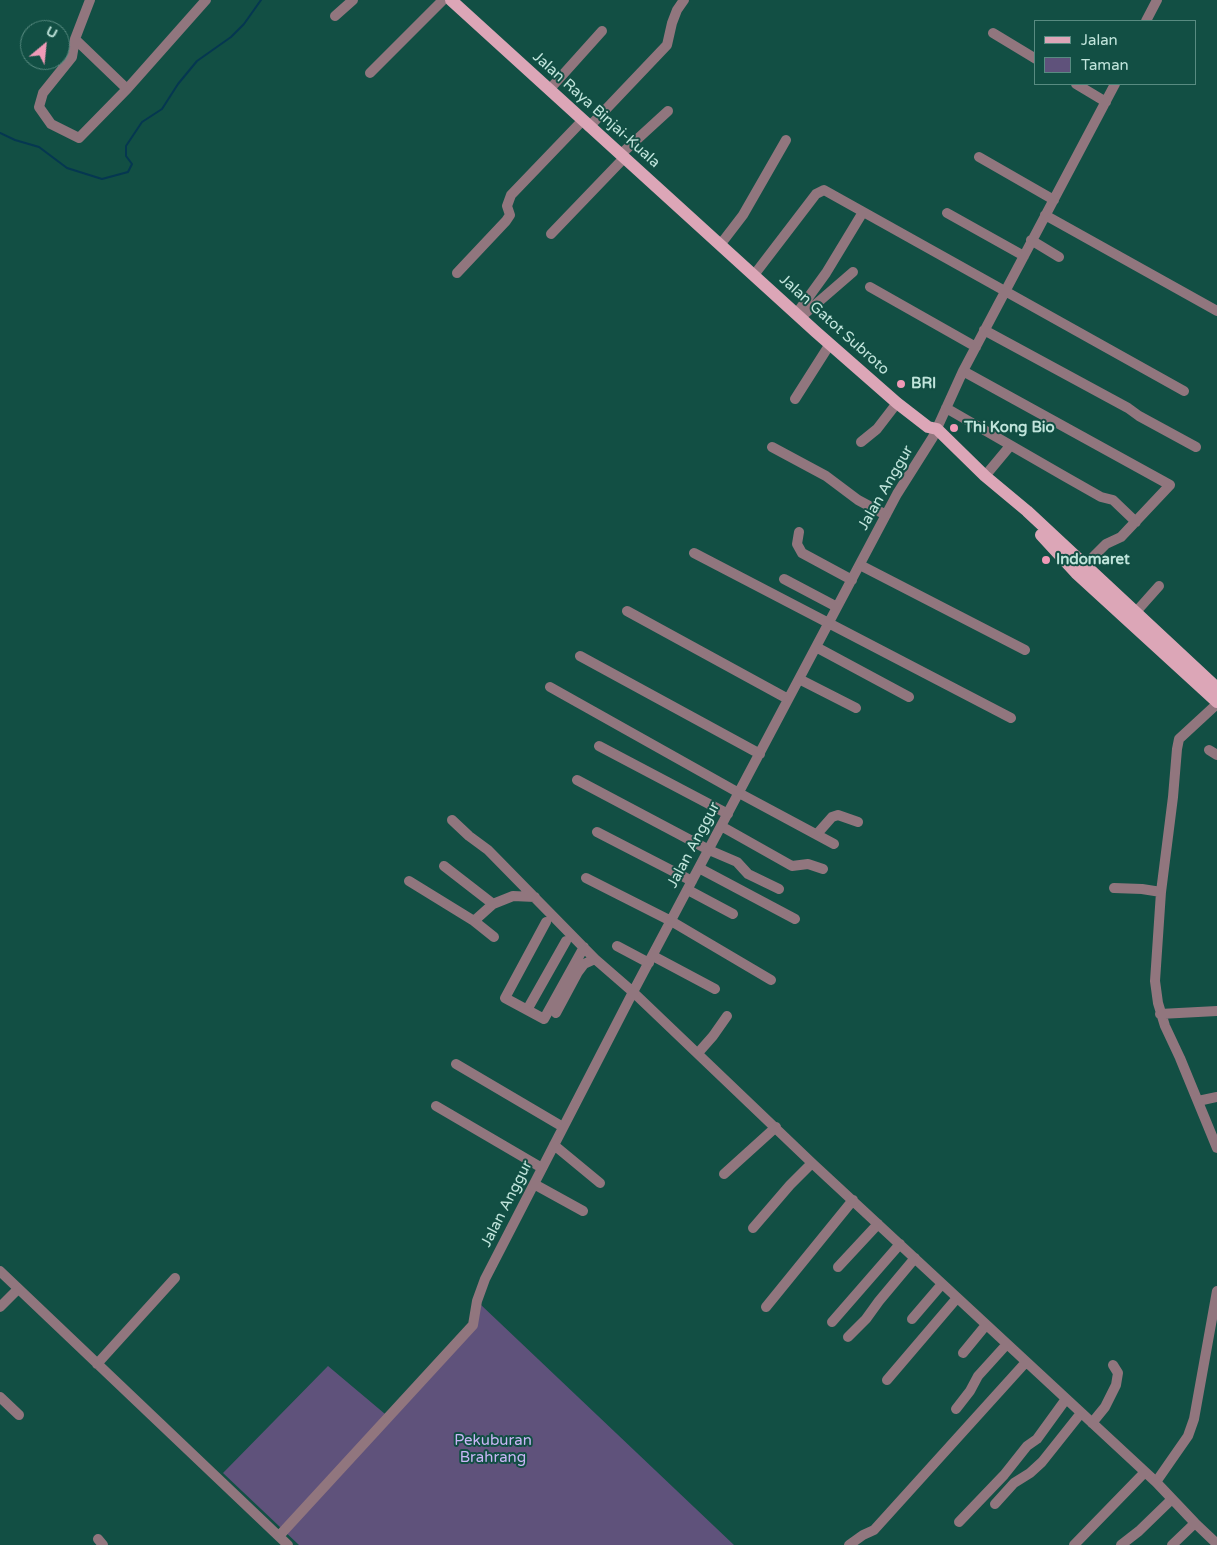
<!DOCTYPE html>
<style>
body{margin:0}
#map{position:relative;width:1217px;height:1545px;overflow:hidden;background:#124f44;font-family:"Varela Round",sans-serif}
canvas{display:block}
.legend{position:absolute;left:1034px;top:20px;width:162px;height:65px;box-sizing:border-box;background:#124f44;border:1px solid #588b81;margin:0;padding:6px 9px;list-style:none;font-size:15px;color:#c1e5dc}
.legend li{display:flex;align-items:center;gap:10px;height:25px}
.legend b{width:25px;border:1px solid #588b81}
.north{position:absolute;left:20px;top:20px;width:50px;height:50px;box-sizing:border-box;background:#124f44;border:1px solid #588b81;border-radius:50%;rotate:28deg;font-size:14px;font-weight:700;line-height:20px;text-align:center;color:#c1e5dc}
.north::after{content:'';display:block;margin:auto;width:18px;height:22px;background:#f09ab7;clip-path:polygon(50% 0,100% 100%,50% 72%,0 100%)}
</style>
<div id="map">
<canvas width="1217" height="1545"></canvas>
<ul class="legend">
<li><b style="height:6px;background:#dca6b7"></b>Jalan</li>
<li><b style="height:14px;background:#5f527b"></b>Taman</li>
</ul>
<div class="north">U</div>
</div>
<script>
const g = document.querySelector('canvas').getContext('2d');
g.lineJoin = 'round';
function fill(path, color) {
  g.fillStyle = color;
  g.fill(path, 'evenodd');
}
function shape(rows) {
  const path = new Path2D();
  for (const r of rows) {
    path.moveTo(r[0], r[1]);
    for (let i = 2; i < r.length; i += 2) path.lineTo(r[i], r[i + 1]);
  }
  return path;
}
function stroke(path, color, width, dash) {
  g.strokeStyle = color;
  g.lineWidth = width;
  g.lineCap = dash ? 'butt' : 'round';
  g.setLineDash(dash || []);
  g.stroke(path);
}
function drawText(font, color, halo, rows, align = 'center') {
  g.font = font + ' "Varela Round",sans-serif';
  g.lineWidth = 4;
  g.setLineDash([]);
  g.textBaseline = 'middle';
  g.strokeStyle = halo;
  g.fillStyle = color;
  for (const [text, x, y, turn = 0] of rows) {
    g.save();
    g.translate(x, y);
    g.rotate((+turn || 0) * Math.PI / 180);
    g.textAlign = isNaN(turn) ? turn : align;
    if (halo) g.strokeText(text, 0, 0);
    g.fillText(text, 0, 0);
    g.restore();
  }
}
const green = shape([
 [480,1304,734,1545,299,1545,223,1473,328,1366,391,1419,472,1332]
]);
const stream = shape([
 [0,133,15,140,39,147,67,168,102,179,128,172,132,164,126,156,126,146,142,122,162,109,178,84,197,61,231,37,244,24,261,0]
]);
const minor = shape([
 [90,0,75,39,72,57,43,93,39,107,51,124,79,138,127,89,206,0],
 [335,16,353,0],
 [1146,21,1157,0],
 [993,33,1036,59],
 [75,39,127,89],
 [370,73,443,0],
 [1076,84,1106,102],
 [549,90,602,31],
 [589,127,667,45,672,23,677,10,684,0],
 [621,154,668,111],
 [979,157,1054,200],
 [947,213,1024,256],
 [1045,215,1217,311],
 [551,234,624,158],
 [1031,240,1059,257],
 [720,245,743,215,786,140],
 [457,273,506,221,510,215,507,206,511,195,583,120],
 [754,275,816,194,824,190,1184,391],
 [870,287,976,347],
 [797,313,826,273,863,212],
 [801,317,853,272],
 [984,330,1128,408,1139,416,1196,447],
 [963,371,1170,485,1121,537,1106,544,1081,569],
 [795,399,830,344],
 [946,408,1064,476,1101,497,1113,500,1136,522],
 [861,442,877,429,897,403],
 [772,447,826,476,858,500,886,515],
 [985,476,1010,446],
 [799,532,797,544,802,553,852,580],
 [694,553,1011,718],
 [860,565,1025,650],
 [784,579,837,607],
 [627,611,788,699],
 [1135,613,1159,586],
 [816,647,909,697],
 [580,656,760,754],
 [799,679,856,708],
 [550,687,739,793,834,844],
 [1217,704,1179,739,1177,749,1173,797,1161,892,1155,981,1158,1003,1165,1026,1180,1058,1217,1148],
 [599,746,728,814],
 [1209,750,1217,755],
 [577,780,709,850,737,862,748,874,779,889],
 [452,820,469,836,488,850,595,959,633,992,812,1163,1156,1482,1195,1523,1217,1544],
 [721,826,792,866,808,864,823,869],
 [597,832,692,881],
 [817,834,832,817,838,815,858,822],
 [444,866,493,904],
 [699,868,795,919],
 [586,878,671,921,771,980],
 [409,881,474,921,494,937],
 [1114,888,1142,889,1161,892],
 [688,890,733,914],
 [474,921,493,904,513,896,535,897],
 [546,922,505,998,544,1019,584,947],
 [617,946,649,963],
 [653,956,715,989],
 [527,1010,566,941],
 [556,1013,578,972,584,964,595,959],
 [1160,1014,1217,1011],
 [698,1053,713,1036,727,1016],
 [456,1064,563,1127],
 [1198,1101,1217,1097],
 [436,1106,542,1168],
 [554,1145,600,1183],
 [724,1174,776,1127],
 [534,1184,583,1211],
 [753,1228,790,1185,812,1163],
 [838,1267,878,1224],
 [0,1271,288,1545],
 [0,1307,18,1289],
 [766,1307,853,1200],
 [912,1319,942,1284],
 [832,1322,900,1244],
 [848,1337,866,1319,879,1301,915,1258],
 [963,1353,986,1325],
 [97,1364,175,1278],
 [887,1380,957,1298],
 [0,1397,19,1415],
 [956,1409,970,1391,978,1376,1007,1344],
 [1092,1423,1105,1407,1116,1385,1118,1373,1113,1365],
 [1156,1482,1188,1436,1194,1419,1217,1291],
 [995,1504,1014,1483,1030,1473,1042,1462,1081,1413],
 [959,1522,1004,1475,1027,1446,1037,1439,1066,1399],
 [279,1536,473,1325,477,1301,485,1279,633,992,897,494,933,437,963,371,1115,84],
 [98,1539,103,1545],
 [849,1545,863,1535,874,1530,1026,1362],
 [1074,1545,1145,1472],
 [1121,1545,1139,1531,1172,1499],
 [1172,1545,1195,1523]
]);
const major = shape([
 [451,0,816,332,897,403,928,427,937,429,985,476,1027,511,1217,688],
 [1041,535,1076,573,1217,702]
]);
const markers = [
 [901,384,5,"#f09ab7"],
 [954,428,5,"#f09ab7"],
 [1046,560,5,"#f09ab7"]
];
const streetNames = [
 ["Jalan Raya Binjai-Kuala",596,110,42],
 ["Jalan Gatot Subroto",834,325,42],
 ["Jalan Anggur",886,488,-60],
 ["Jalan Anggur",694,845,-62],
 ["Jalan Anggur",507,1204,-63]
];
const poiNames = [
 ["BRI",911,384],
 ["Thi Kong Bio",964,428],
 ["Indomaret",1056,560]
];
const parkNames = [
 ["Pekuburan",493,1441],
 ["Brahrang",493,1458]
];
fill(green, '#5f527b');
stroke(stream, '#053751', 2);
stroke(minor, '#91767e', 10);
stroke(major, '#dca6b7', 12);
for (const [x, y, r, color] of markers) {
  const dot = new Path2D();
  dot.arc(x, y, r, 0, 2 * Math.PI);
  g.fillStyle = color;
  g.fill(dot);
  stroke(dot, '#124f44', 2);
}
drawText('15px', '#c1e5dc', '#124f44', streetNames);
drawText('bold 15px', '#c1e5dc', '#124f44', poiNames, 'left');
drawText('15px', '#c9b6f6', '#124f44', parkNames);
</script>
